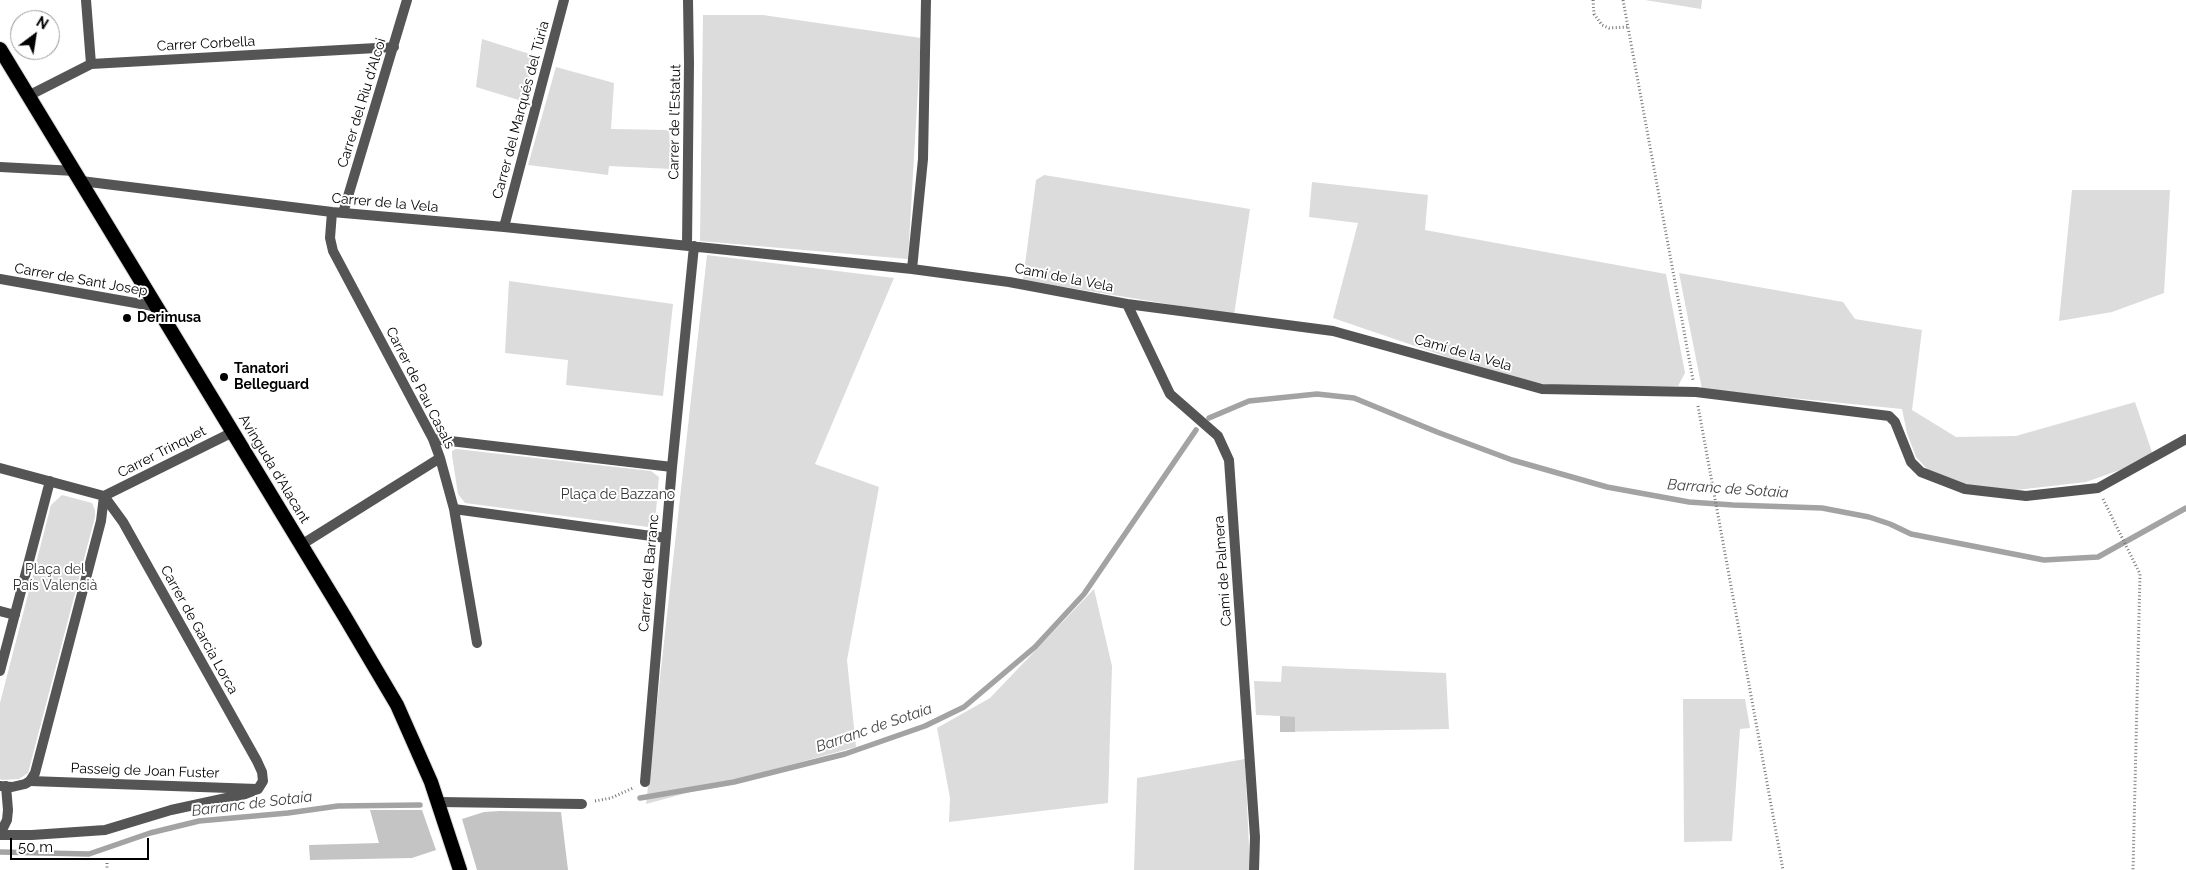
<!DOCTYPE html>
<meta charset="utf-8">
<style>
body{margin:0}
#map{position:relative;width:2186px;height:870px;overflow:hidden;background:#fff;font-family:Raleway,sans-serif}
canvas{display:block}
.north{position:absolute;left:10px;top:10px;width:50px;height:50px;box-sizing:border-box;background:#fff;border:1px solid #999;border-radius:50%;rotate:31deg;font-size:14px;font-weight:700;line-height:20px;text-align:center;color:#000}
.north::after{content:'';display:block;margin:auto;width:18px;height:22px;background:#000;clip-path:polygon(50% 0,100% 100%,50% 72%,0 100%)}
.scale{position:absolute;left:10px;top:838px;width:139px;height:22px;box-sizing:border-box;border:2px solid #000;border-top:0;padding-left:6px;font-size:15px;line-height:18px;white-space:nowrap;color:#000;-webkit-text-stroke:4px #fff;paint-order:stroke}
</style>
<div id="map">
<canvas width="2186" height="870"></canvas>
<div class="north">N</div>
<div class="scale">50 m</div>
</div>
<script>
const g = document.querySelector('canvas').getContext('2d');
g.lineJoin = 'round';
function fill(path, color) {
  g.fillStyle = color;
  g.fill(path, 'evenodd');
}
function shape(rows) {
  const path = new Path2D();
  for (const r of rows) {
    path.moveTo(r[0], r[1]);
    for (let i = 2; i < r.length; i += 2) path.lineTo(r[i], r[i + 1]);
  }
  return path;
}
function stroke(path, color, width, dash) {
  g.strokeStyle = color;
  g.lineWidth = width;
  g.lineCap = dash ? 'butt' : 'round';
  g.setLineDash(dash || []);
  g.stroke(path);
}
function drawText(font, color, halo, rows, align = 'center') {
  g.font = font + ' Raleway,sans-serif';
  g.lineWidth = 4;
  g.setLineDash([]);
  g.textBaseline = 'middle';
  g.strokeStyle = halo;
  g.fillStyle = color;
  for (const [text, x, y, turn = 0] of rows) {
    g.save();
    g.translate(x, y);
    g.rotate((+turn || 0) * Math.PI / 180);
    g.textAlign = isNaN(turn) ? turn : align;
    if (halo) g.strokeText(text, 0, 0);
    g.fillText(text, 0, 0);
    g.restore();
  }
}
const green = shape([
 [1645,0,1702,0,1701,9],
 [703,15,763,15,921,38,908,259,700,241],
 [482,39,536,56,522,101,476,87],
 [556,67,614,83,611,129,669,130,672,169,609,166,608,175,528,165],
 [1044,175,1250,209,1234,315,1023,280,1036,180],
 [1312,182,1428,195,1425,230,1666,274,1685,373,1678,386,1553,386,1494,373,1333,318,1358,223,1309,217],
 [2072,190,2170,190,2164,293,2112,312,2059,321],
 [707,255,894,278,815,464,879,487,847,660,856,747,646,804],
 [1679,273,1843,302,1855,319,1922,330,1912,410,1956,437,2016,436,2135,402,2154,458,2086,482,2008,491,1961,485,1929,471,1916,457,1907,433,1902,409,1702,389],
 [509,281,673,304,663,396,566,385,568,360,505,353],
 [456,449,651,471,659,477,655,522,648,527,465,503,458,494,452,455,452,451],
 [62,495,92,503,95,510,95,517,28,773,19,779,2,780,0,779,0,703,51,505],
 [1094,589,1112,666,1108,803,949,822,950,798,937,728,990,698],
 [1282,666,1446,673,1449,729,1280,732,1280,716,1256,715,1254,681,1281,682],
 [1683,699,1745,699,1750,728,1740,729,1732,841,1684,842],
 [1245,759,1250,870,1134,870,1137,778]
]);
const stream = shape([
 [1209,418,1249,401,1317,394,1354,398,1437,432,1512,460,1607,487,1689,502,1733,505,1822,508,1869,517,1890,524,1911,534,2044,560,2098,557,2186,508],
 [640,798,734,782,845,754,925,726,964,707,1035,647,1084,594,1196,430],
 [0,852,89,854,150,833,199,821,288,813,338,806,420,805]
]);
const building = shape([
 [1280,716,1295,717,1295,732,1280,732],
 [370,810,422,810,436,850,412,858,310,860,309,845,379,843],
 [500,811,561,812,568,870,477,870,462,819,484,812]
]);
const path = shape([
 [1593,0,1594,14,1602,25,1609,28,1628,27],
 [1623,0,1693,380],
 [1698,406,1783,870],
 [2103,499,2140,574,2133,870],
 [595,801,611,798,633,788],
 [107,863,107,870]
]);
const service = shape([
 [439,802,582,804]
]);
const pedestrian = shape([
 [30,781,257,789]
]);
const minor = shape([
 [86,0,91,64],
 [28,96,91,64,394,47],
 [81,181,332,212,504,227,912,269,1009,282,1127,304,1333,331,1542,389,1696,392,1889,416,1895,422,1911,462,1921,472,1965,489,2026,496,2098,488,2186,439],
 [332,212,330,238,333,251,433,439,440,458,454,509,477,643],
 [343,213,407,0],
 [504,227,564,0],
 [687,245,689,63,688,0],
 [912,269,923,159,926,0],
 [0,279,158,307],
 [1127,304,1170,394,1218,436,1229,460,1255,837,1254,870],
 [433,439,672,467],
 [0,468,104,496],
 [104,496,233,432],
 [454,509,666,538],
 [301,545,440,458],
 [0,611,15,615],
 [0,671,50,481],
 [645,782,672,467,694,246],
 [0,786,12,787,25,784,30,781,35,773,101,521,104,496],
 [0,834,7,820,8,810,6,786],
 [0,835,32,835,105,830,171,810,245,794,258,789,263,781,262,772,257,761,123,522,104,496]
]);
const tertiary = shape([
 [0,167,75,171]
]);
const trunk = shape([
 [0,49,345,617,397,705,431,782,460,870]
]);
const markers = [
 [127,318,5,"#000"],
 [224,377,5,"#000"]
];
const streetNames = [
 ["Carrer Corbella",206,44,-3],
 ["Carrer del Riu d'Alcoi",362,103,-73],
 ["Carrer del Marqués del Túria",521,110,-75],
 ["Carrer de l'Estatut",675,122,-89],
 ["Carrer de la Vela",385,203,5],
 ["Camí de la Vela",1064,278,11],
 ["Carrer de Sant Josep",81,280,10],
 ["Camí de la Vela",1463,353,16],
 ["Carrer de Pau Casals",420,388,63],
 ["Carrer Trinquet",162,452,-27],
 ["Avinguda d'Alacant",274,469,59],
 ["Camí de Palmera",1223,571,-94],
 ["Carrer del Barranc",649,573,-85],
 ["Carrer de García Lorca",199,630,61],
 ["Passeig de Joan Fuster",145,771,2]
];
const poiNames = [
 ["Derimusa",137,318],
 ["Tanatori",234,369],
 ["Belleguard",234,385]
];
const parkNames = [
 ["Plaça de Bazzano",618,495],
 ["Plaça del",55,570],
 ["País Valencià",55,586]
];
const waterNames = [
 ["Barranc de Sotaia",1728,489,4],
 ["Barranc de Sotaia",874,728,-19],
 ["Barranc de Sotaia",252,804,-7]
];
fill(green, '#dcdcdc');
stroke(stream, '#a3a3a3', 5.5);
fill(building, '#c4c4c4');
stroke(trunk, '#dbdbdb', 16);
stroke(path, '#777', 3, [1, 2.5]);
stroke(service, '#555', 10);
stroke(pedestrian, '#555', 10);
stroke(minor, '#555', 10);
stroke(tertiary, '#555', 10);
stroke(trunk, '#000', 14);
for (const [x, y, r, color] of markers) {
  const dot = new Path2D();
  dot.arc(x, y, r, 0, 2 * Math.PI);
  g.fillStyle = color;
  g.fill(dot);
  stroke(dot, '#fff', 2);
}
drawText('14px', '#000', '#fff', streetNames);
drawText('bold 14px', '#000', '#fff', poiNames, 'left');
drawText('14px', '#333', '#fff', parkNames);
drawText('italic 15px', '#444', '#fff', waterNames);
</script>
